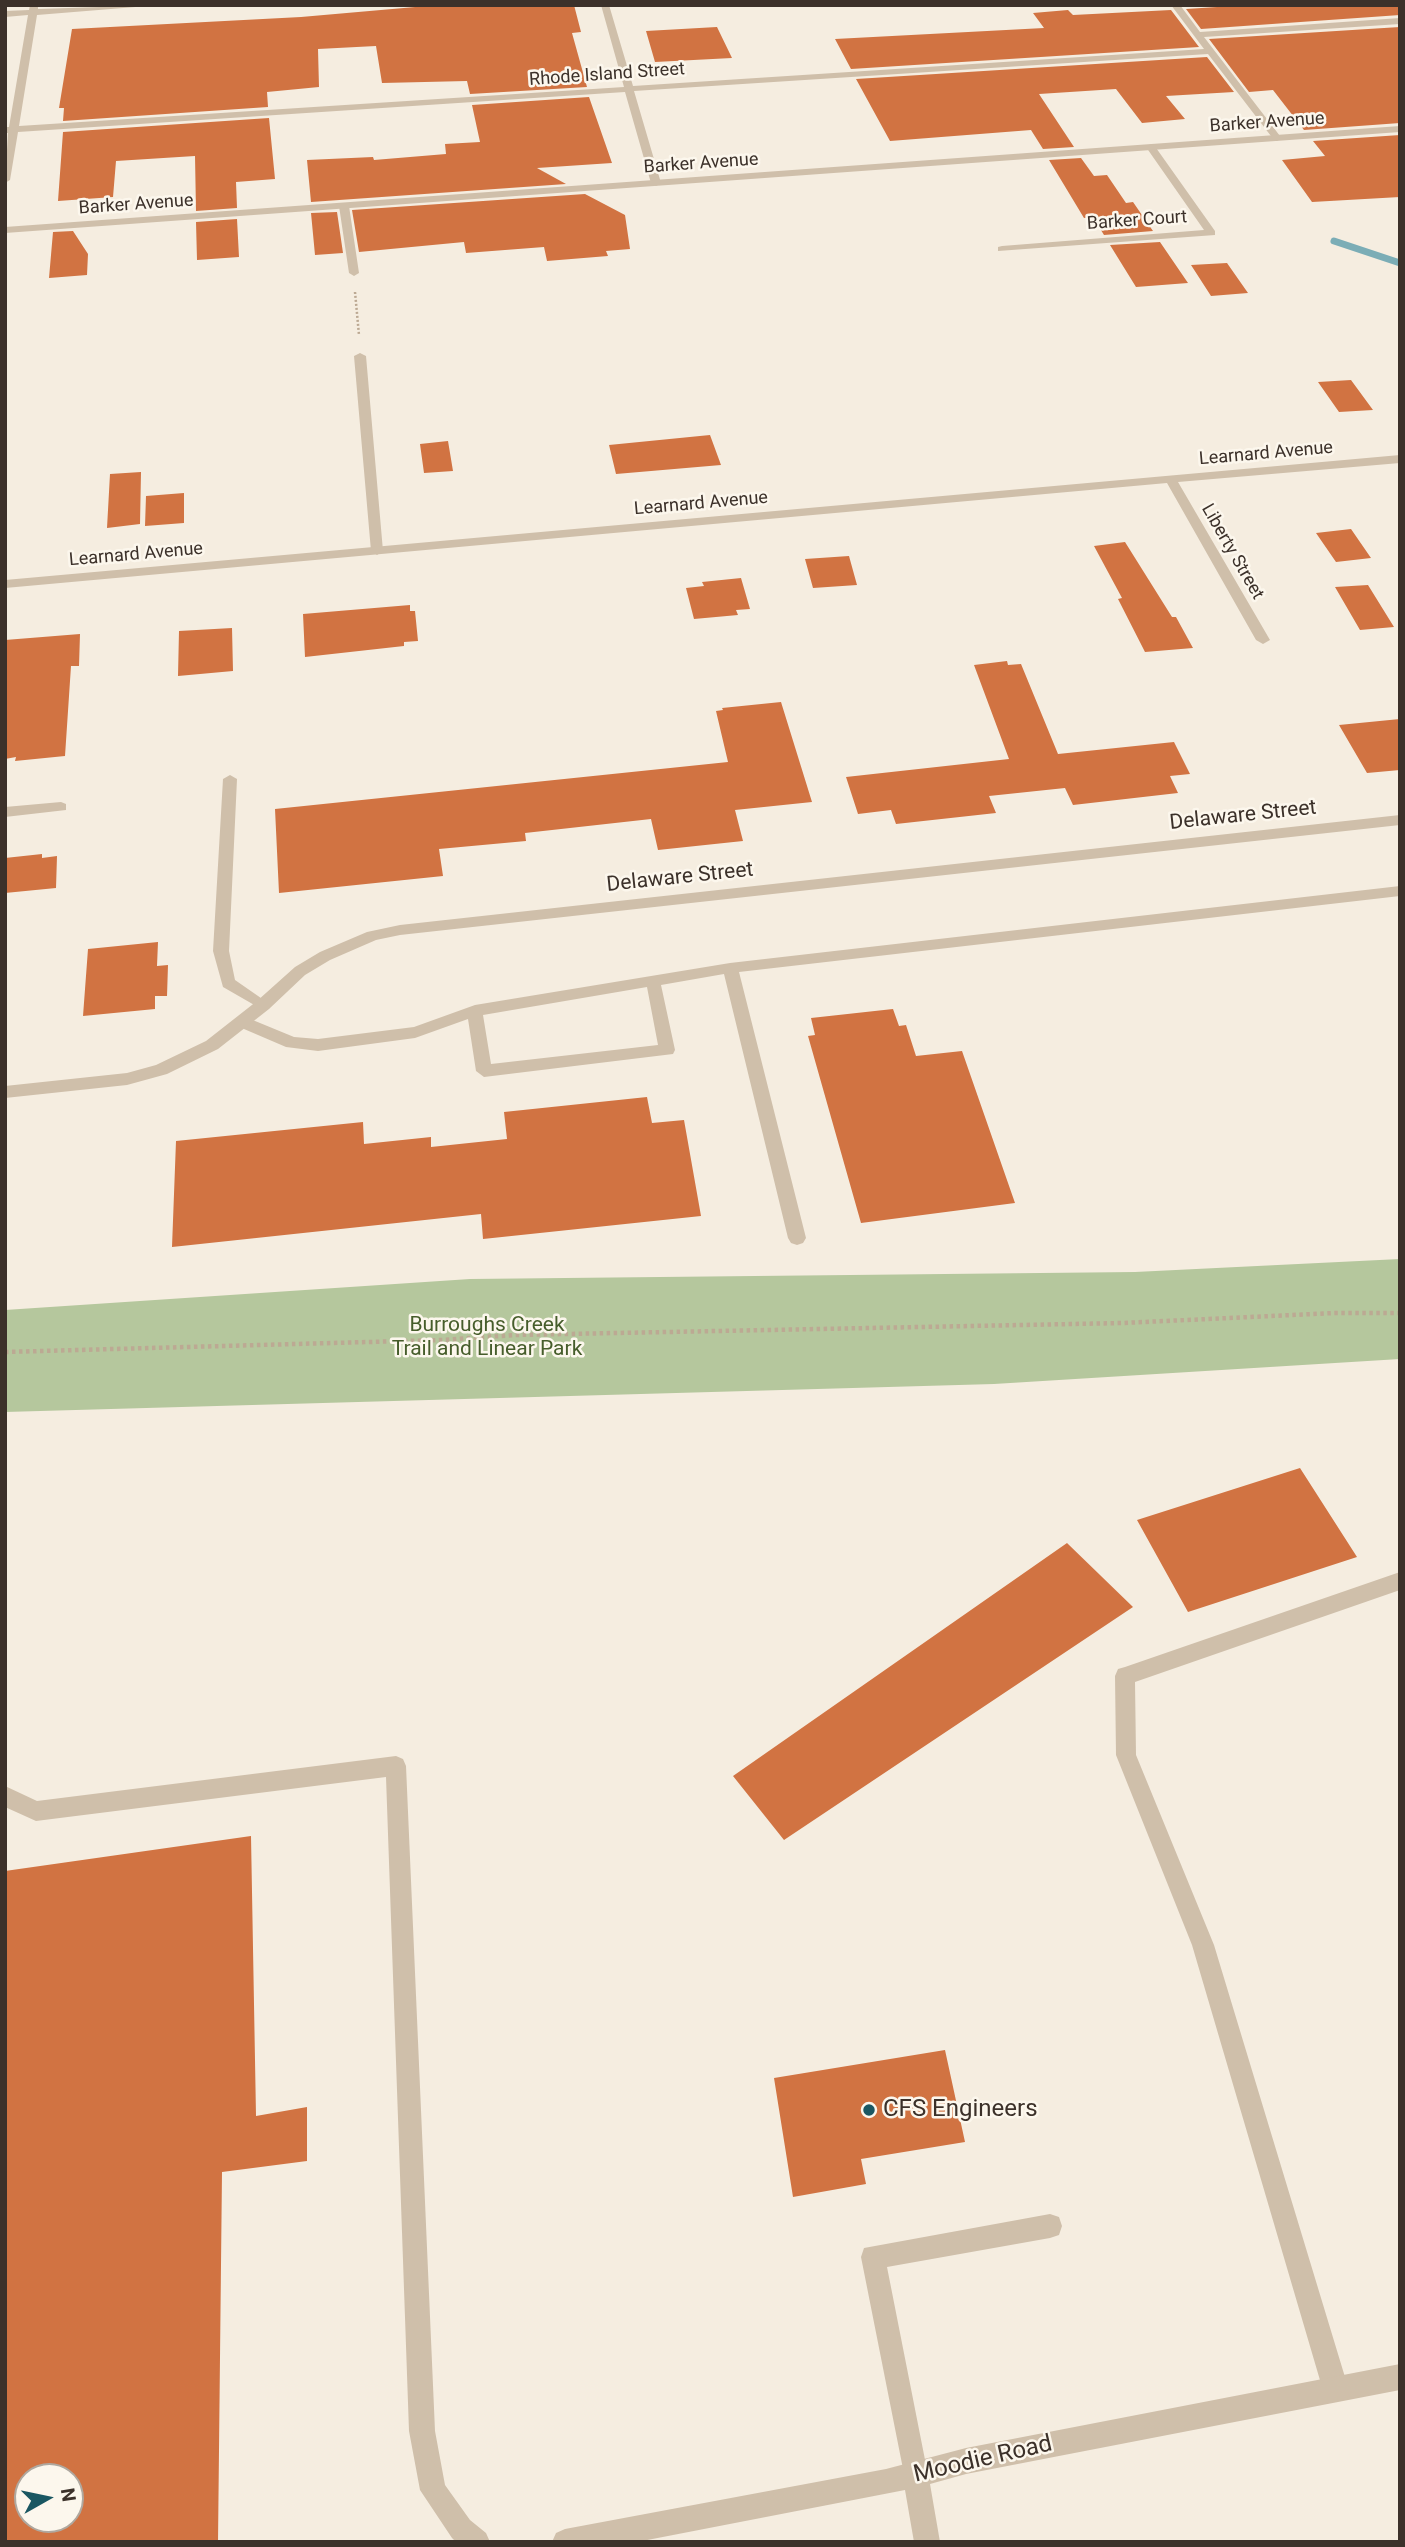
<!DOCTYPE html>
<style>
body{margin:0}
#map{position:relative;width:1405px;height:2547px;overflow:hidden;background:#f5ede0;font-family:Roboto,sans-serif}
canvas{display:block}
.frame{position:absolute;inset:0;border:7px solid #3c312a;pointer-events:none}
.north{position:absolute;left:14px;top:2463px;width:70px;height:70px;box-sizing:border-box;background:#fcf7ed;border:2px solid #afa89f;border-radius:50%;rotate:81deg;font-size:19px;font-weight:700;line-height:28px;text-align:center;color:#3c312a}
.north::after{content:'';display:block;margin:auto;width:24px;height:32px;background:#1a5762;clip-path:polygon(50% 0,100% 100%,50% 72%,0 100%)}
</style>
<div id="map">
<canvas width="1405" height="2547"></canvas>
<div class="frame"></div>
<div class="north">N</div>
</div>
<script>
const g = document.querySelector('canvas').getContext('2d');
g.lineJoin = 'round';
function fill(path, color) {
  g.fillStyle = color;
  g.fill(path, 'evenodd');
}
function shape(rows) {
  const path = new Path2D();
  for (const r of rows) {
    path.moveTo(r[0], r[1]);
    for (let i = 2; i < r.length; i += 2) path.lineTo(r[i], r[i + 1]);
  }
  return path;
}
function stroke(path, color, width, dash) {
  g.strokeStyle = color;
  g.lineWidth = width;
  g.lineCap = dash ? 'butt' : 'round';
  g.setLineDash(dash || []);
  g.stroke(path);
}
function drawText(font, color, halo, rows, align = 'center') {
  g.font = font + ' Roboto,sans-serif';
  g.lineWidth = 5;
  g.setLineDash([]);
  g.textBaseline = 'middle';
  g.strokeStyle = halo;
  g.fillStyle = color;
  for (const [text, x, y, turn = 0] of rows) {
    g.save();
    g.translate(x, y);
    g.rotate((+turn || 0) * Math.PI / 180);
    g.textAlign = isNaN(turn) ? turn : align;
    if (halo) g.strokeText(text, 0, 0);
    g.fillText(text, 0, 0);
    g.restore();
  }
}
const green = shape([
 [1400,1259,1400,1359,994,1384,5,1412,5,1310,470,1279,1135,1272]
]);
const stream = shape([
 [1334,241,1400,263]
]);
const building = shape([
 [438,5,574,5,581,32,572,33,587,87,470,94,467,81,382,83,376,46,318,49,319,87,267,92,268,107,63,121,64,108,59,108,72,29,301,17],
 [1248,5,1400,5,1400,15,1201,29,1186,9],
 [1068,10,1073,15,1171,10,1199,47,851,69,835,39,1044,28,1033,13],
 [717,27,732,58,655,62,646,31],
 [1400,27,1400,123,1304,130,1273,90,1249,92,1209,39],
 [1207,57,1234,92,1166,96,1185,119,1142,123,1116,89,1039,94,1074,147,1043,149,1031,130,890,141,856,79],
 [589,97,612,163,537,168,566,184,311,202,307,160,373,157,374,160,446,154,445,144,480,142,472,105],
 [269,118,275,179,236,182,237,208,196,211,195,156,116,161,113,197,58,201,63,132],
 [1400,135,1400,197,1312,202,1282,160,1325,156,1313,141],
 [1081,158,1094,176,1107,175,1126,203,1133,202,1153,231,1104,235,1093,217,1084,218,1049,160],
 [585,194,625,215,630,249,606,251,608,256,547,261,544,247,466,253,464,242,359,252,352,210],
 [337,212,343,253,315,255,311,213],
 [237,219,239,257,197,260,196,222],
 [73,231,88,254,87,275,49,278,53,232],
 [1160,242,1188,283,1136,287,1110,245],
 [1227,263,1248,293,1211,296,1191,265],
 [1351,380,1373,410,1339,412,1318,382],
 [710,435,721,465,616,474,609,445],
 [448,441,453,471,424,473,420,444],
 [141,472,140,524,107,528,110,474],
 [184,493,184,523,145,526,146,496],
 [1351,529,1371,558,1336,562,1316,533],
 [1125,542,1172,617,1176,617,1193,648,1145,652,1118,599,1122,598,1094,546],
 [849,556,857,585,813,588,805,559],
 [741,578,750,609,736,610,738,615,694,619,686,588,704,586,702,582],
 [1368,585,1394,627,1360,630,1335,587],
 [410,605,410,611,415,611,418,641,404,642,404,646,305,657,303,614],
 [232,628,233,671,178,676,179,631],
 [80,634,79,666,71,666,65,756,15,761,16,757,5,759,5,640],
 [1007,661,1008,665,1021,664,1058,754,1174,742,1190,774,1170,776,1178,793,1073,805,1065,788,989,796,996,813,896,824,891,810,858,814,846,777,1009,759,974,665],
 [781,702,812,802,735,810,743,841,658,850,651,819,525,833,526,841,439,849,443,876,279,893,275,809,728,762,716,711,723,710,722,708],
 [1400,719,1400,770,1367,773,1339,725],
 [42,854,42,858,57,856,56,888,5,893,5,858],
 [158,942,157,966,168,965,167,996,155,996,155,1009,83,1016,88,949],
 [893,1009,899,1026,906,1025,916,1056,962,1051,1015,1203,861,1223,808,1036,815,1035,811,1018],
 [647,1097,652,1123,684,1120,701,1216,483,1239,481,1214,172,1247,176,1141,363,1122,364,1144,431,1137,431,1147,507,1139,504,1112],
 [1300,1468,1357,1557,1188,1612,1137,1520],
 [1067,1543,1133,1607,784,1840,733,1776],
 [251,1836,256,2116,307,2107,307,2161,222,2172,218,2542,5,2542,5,1871],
 [28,2477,70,2477,70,2519,28,2519],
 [945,2050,965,2142,861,2159,866,2184,793,2197,774,2078]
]);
const pathFar1 = shape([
 [355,292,359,335]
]);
const path = shape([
 [5,1352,441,1340,515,1335,1123,1323,1335,1313,1400,1313]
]);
const service = shape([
 [344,203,349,206,359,273,354,276,349,273,339,206,344,203],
 [360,353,366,356,383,551,377,555,371,551,354,356,360,353],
 [230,775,237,779,229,951,235,980,271,1005,263,1010,223,987,213,951,223,779,230,775],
 [1400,886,1400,896,739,972,806,1238,803,1243,797,1245,791,1243,788,1238,724,974,661,985,675,1050,673,1054,484,1077,476,1071,468,1019,415,1038,318,1051,286,1047,237,1026,235,1022,243,1016,294,1037,318,1039,414,1027,475,1005,730,963,1400,886],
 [647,987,658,1045,491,1064,483,1015,647,987],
 [1400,1572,1400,1590,1135,1682,1136,1755,1214,1945,1348,2387,1344,2396,1335,2400,1326,2396,1322,2387,1192,1945,1116,1755,1115,1676,1118,1669,1125,1667,1400,1572],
 [396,1756,403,1759,406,1766,435,2431,445,2485,470,2520,486,2533,490,2542,456,2542,452,2538,420,2490,409,2431,386,1777,36,1821,5,1807,5,1786,37,1801,396,1756],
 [1050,2214,1059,2217,1062,2226,1059,2235,1050,2238,887,2267,928,2475,924,2484,915,2488,906,2484,861,2257,864,2248,1050,2214]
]);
const minor = shape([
 [30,5,38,5,38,9,160,5,37,15,19,126,624,87,601,5,609,5,633,86,1204,49,1171,5,1180,5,1200,32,1400,18,1400,24,1204,37,1280,136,1282,138,1277,141,1274,140,1208,54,634,91,661,183,656,186,651,183,625,92,18,132,10,180,5,183,8,133,5,133,5,127,9,127,28,15,5,17,5,11,29,10,30,5],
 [1151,144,1154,145,1215,231,1215,235,998,251,998,247,1002,246,1204,230,1146,147,1151,144],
 [1400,455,1400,463,1178,482,1270,640,1263,644,1256,640,1167,483,5,588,5,580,1400,455],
 [61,802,66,804,66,810,5,817,5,807,61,802],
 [1400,815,1400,825,400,935,376,940,330,960,305,975,269,1009,218,1049,167,1074,127,1085,5,1098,5,1086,127,1073,156,1065,206,1041,257,1001,295,967,320,952,367,932,400,925,1400,815],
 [1400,2364,1400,2390,966,2474,930,2484,940,2542,914,2542,905,2490,637,2542,552,2542,556,2533,565,2529,886,2469,966,2448,1400,2364]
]);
const tertiary = shape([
 [1400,126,1400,132,5,233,5,227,1400,126]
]);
const markers = [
 [869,2110,7,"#1a5762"]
];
const farStreetnames = [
 ["Rhode Island Street",607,75,-4],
 ["Barker Avenue",1267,123,-4],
 ["Barker Avenue",701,164,-4],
 ["Barker Avenue",136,205,-4],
 ["Barker Court",1137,221,-4],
 ["Learnard Avenue",1266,454,-5],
 ["Learnard Avenue",701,504,-5],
 ["Liberty Street",1232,552,60],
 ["Learnard Avenue",136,555,-5]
];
const streetNames = [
 ["Delaware Street",1243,816,-6],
 ["Delaware Street",680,878,-6]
];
const parkNames = [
 ["Burroughs Creek",487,1326],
 ["Trail and Linear Park",487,1350]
];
const nearPoinames = [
 ["CFS Engineers",883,2110]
];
const nearStreetnames = [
 ["Moodie Road",983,2460,-13]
];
fill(green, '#b5c79d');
stroke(stream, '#7badb6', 7);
fill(building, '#d17342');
stroke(pathFar1, '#bca993', 2.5, [2, 2]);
stroke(path, '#bca993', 4.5, [3.5, 3.5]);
fill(service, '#cfbfaa');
fill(minor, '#cfbfaa');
fill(tertiary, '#cfbfaa');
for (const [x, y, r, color] of markers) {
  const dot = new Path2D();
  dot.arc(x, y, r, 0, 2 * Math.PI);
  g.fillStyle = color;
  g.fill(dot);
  stroke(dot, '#fcf7ed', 2.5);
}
drawText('18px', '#3c312a', '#fcf7ed', farStreetnames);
drawText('21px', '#3c312a', '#fcf7ed', streetNames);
drawText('21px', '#465d2b', '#fcf7ed', parkNames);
drawText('24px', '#3c312a', '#fcf7ed', nearPoinames, 'left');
drawText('24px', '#3c312a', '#fcf7ed', nearStreetnames);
</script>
